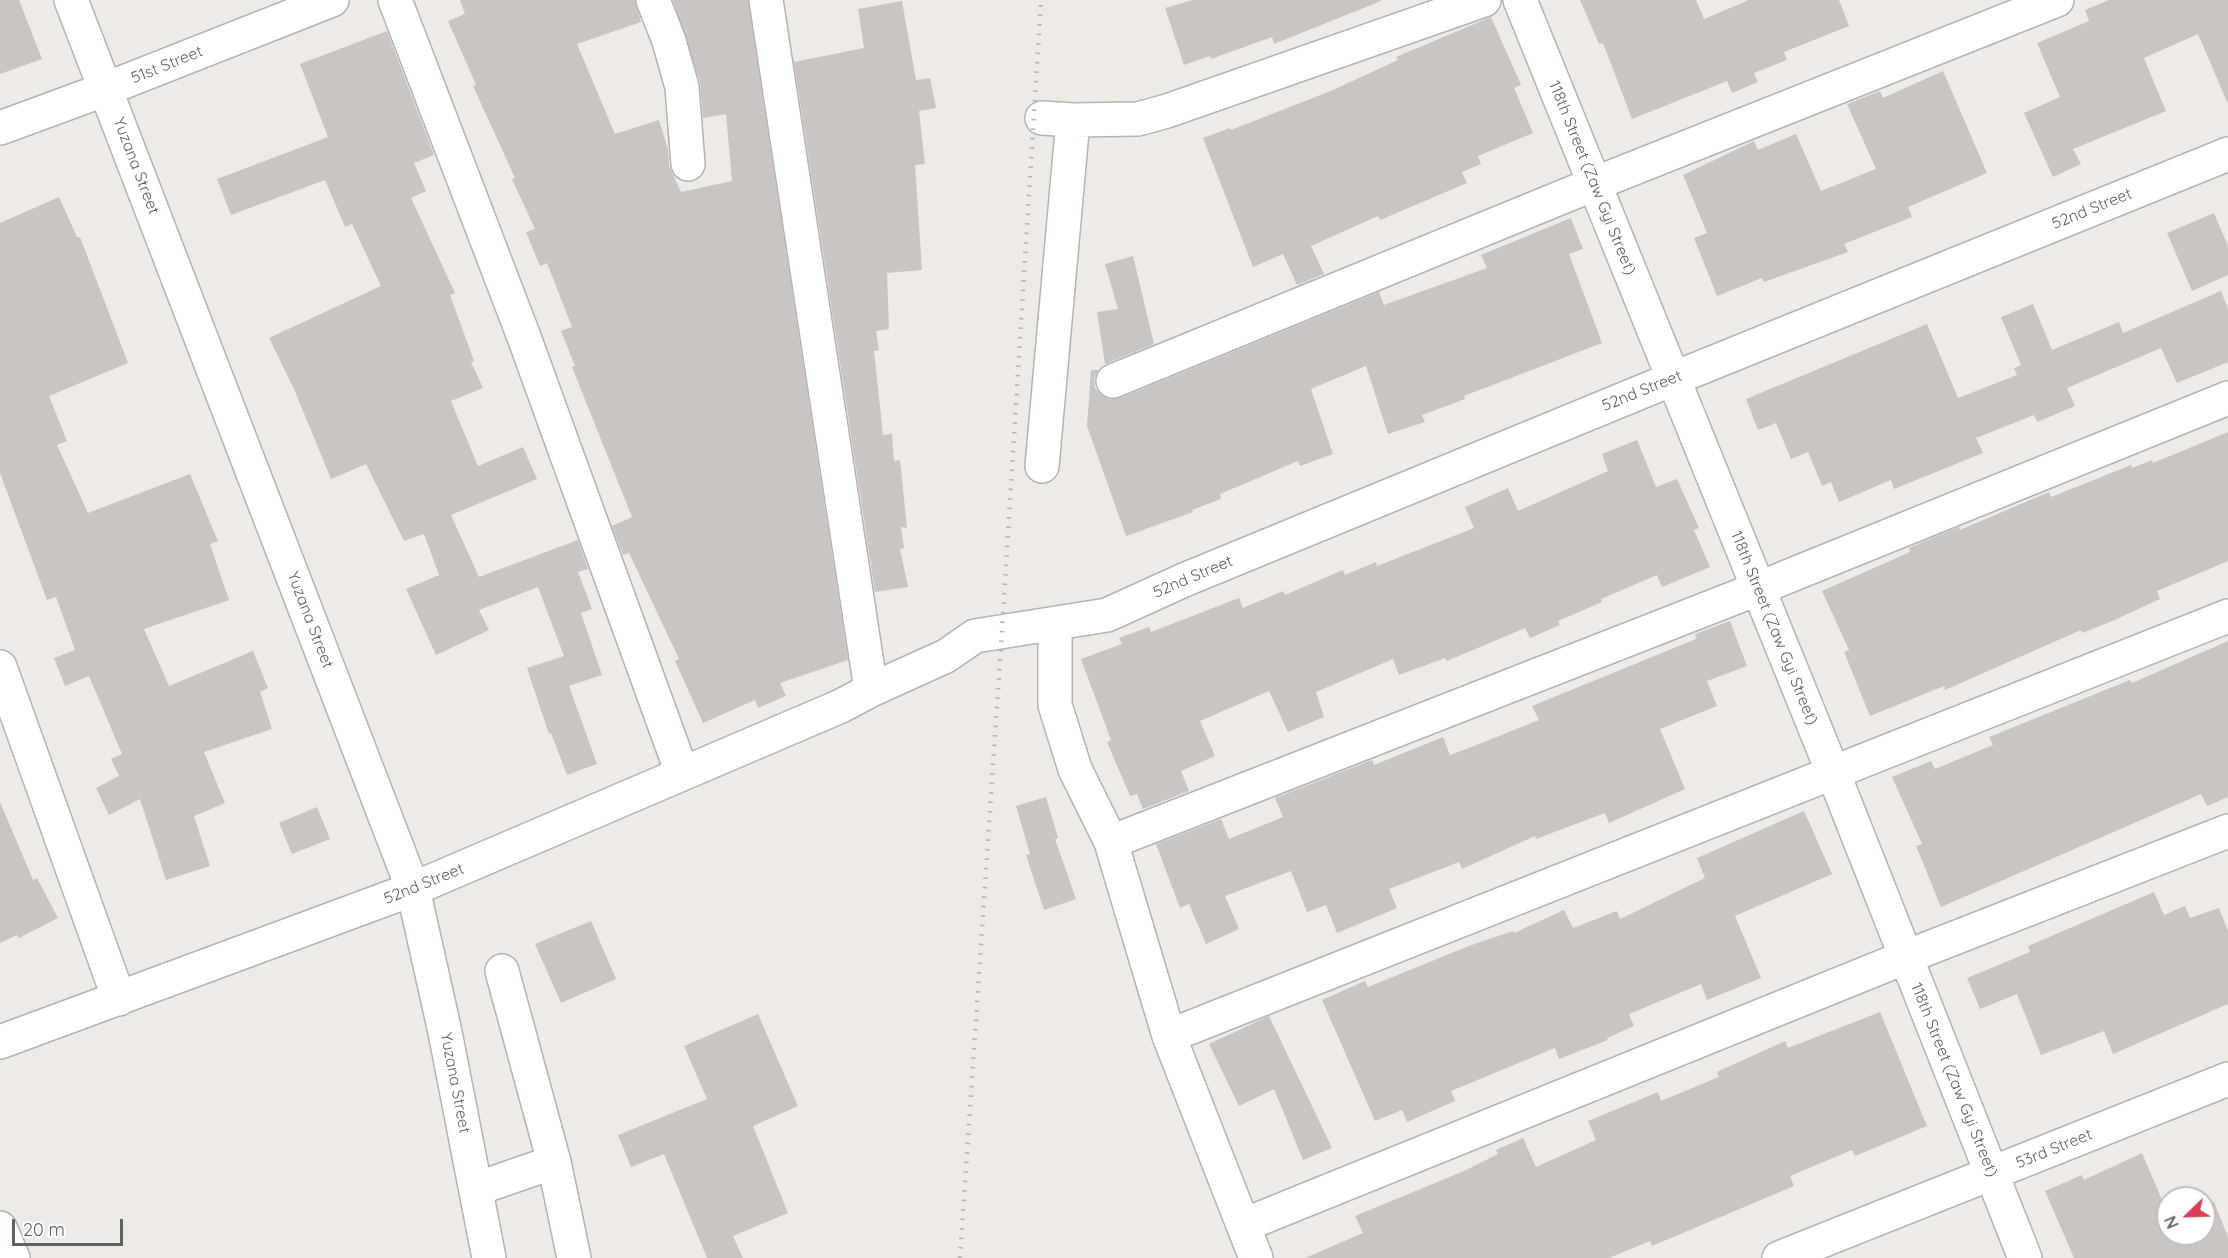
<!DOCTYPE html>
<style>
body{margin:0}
#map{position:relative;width:2228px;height:1258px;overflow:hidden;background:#eeeae5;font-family:Quicksand,sans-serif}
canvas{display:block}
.north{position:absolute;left:2156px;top:1186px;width:60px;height:60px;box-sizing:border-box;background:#fff;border:2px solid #bec0c1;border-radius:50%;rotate:247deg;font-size:16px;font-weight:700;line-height:24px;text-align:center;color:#5d6264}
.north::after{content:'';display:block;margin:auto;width:21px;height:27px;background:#db3e55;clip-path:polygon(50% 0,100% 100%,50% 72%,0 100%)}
.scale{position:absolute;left:12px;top:1219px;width:111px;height:27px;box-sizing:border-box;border:3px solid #5d6264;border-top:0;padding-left:8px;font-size:18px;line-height:21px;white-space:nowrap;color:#5d6264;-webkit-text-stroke:4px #fff;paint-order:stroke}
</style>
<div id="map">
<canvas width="2228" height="1258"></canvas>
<div class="north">N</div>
<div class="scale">20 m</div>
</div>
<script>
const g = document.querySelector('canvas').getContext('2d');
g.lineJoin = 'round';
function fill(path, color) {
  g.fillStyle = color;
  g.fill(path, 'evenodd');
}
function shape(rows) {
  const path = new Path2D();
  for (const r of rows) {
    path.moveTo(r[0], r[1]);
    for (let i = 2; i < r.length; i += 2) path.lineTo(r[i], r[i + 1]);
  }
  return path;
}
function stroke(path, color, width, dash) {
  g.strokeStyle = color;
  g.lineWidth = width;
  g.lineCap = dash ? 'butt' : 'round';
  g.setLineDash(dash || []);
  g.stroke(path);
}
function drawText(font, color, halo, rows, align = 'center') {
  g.font = font + ' Quicksand,sans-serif';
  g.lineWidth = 4.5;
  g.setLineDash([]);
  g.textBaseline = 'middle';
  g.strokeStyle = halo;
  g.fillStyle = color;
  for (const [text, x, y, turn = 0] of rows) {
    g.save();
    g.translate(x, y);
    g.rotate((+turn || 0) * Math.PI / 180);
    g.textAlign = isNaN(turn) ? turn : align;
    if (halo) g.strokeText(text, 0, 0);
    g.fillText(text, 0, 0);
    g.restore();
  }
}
const building = shape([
 [0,0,19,0,42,59,0,74],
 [460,0,635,0,641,22,577,44,615,134,659,120,668,149,669,166,681,192,732,181,726,114,703,118,700,82,673,0,748,0,848,660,780,683,786,696,758,708,755,700,703,723,675,661,679,659,629,553,623,555,612,526,632,517,572,367,575,366,561,331,572,327,547,263,540,266,526,232,535,229,512,179,515,178,473,86,476,85,448,21,465,14],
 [1193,0,1381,0,1381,1,1274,44,1272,37,1211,59,1210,56,1184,65,1165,8],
 [1580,0,1696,0,1704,19,1749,0,1839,0,1849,26,1784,52,1787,60,1754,73,1758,82,1732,93,1727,81,1632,119,1603,43,1599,44],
 [2109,0,2228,0,2228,104,2198,34,2144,58,2166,111,2073,149,2081,164,2053,177,2024,113,2060,97,2037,43,2089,21,2085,10],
 [902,1,916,80,930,78,936,108,919,111,925,164,915,165,922,270,887,273,889,329,876,331,879,350,874,351,883,435,892,434,894,461,900,460,907,528,901,527,904,548,900,549,908,587,875,592,794,62,864,48,858,9],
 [1491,17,1521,85,1514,88,1533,133,1478,156,1481,164,1462,172,1467,183,1380,220,1378,216,1311,246,1324,274,1297,285,1283,254,1253,267,1203,138,1230,128,1231,130,1333,90,1398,60,1396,57],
 [387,31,434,155,414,163,426,191,411,198,455,293,450,295,474,361,471,362,483,388,451,401,478,466,523,447,537,479,451,515,479,577,578,540,588,569,578,572,592,609,581,613,602,675,569,686,597,764,567,775,551,733,549,734,527,668,564,656,538,587,479,610,489,630,436,655,406,589,439,575,424,534,404,541,366,464,331,479,294,389,269,338,381,286,352,224,345,227,325,180,231,215,217,179,328,137,300,64],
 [1943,71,1987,173,1908,207,1912,217,1844,244,1848,252,1764,282,1762,278,1717,296,1694,238,1707,233,1683,175,1754,141,1758,150,1796,134,1821,191,1876,169,1847,104,1880,91,1883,98],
 [59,197,77,237,80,237,128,363,49,396,67,441,57,445,88,513,190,474,218,541,210,544,229,600,144,629,169,686,253,651,268,688,260,692,272,729,204,752,225,803,194,816,210,866,166,880,140,799,109,815,96,788,119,776,111,759,122,754,89,676,65,686,54,658,75,650,56,597,47,600,0,473,0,223],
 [2214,213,2228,246,2228,275,2192,291,2167,233],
 [1571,218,1583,249,1569,254,1602,343,1464,396,1465,399,1422,415,1425,422,1388,434,1366,366,1311,389,1333,454,1300,466,1298,461,1220,494,1221,499,1192,510,1193,512,1126,536,1087,426,1091,370,1098,370,1094,379,1095,388,1101,395,1110,399,1120,398,1379,292,1384,305,1487,268,1481,255],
 [1133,256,1154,344,1105,364,1097,312,1118,309,1105,264],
 [2221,291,2228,309,2228,362,2177,383,2161,348,2067,388,2075,406,2037,422,2034,415,1976,438,1983,453,1894,489,1891,480,1839,502,1831,482,1822,486,1808,452,1791,459,1776,423,1758,430,1746,399,1927,324,1958,398,2017,375,2014,368,2021,365,2001,317,2033,304,2052,350,2119,322,2123,333],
 [2228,432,2228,561,2157,591,2160,599,2110,622,2082,633,2081,630,1945,690,1944,686,1870,716,1844,652,1849,650,1822,591,1910,552,1909,548,1932,538,1959,527,1960,530,2049,492,2051,497,2131,465,2132,468,2152,460,2153,463],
 [1637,440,1656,487,1677,479,1699,528,1694,530,1710,567,1662,587,1657,575,1601,599,1602,602,1558,621,1560,625,1530,638,1525,628,1447,661,1445,658,1399,675,1393,659,1316,692,1324,717,1288,732,1269,691,1200,721,1215,756,1181,771,1189,791,1143,809,1137,794,1130,796,1107,742,1111,740,1081,659,1122,644,1119,638,1149,627,1151,632,1239,598,1243,608,1283,591,1285,595,1343,570,1345,575,1376,562,1377,566,1474,528,1465,507,1508,488,1518,511,1608,471,1602,454],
 [1730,621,1747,666,1707,681,1717,706,1660,729,1685,789,1609,823,1605,813,1536,839,1535,836,1462,869,1459,862,1389,889,1397,908,1337,933,1326,905,1307,912,1291,871,1225,896,1239,929,1206,944,1189,904,1180,908,1156,844,1221,819,1229,839,1283,817,1275,798,1372,760,1374,765,1443,737,1450,755,1469,748,1539,720,1532,706,1696,639,1695,634],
 [2228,641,2228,797,2207,806,2201,794,1941,907,1916,846,1922,844,1892,777,1931,761,1935,769,1993,745,1989,737,2130,680,2132,683],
 [1046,797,1058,838,1055,839,1076,899,1044,910,1026,855,1030,854,1016,806],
 [0,802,33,880,37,878,58,918,19,938,17,935,0,943],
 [317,807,330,839,292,854,279,823],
 [1804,811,1832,874,1735,916,1761,978,1707,1000,1701,984,1629,1014,1634,1026,1607,1038,1608,1040,1559,1059,1555,1048,1451,1091,1455,1101,1407,1122,1402,1110,1375,1121,1322,1000,1365,981,1368,987,1469,946,1513,931,1514,933,1564,910,1573,928,1617,911,1620,919,1705,878,1697,858],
 [2154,892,2164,915,2185,906,2190,918,2219,908,2228,931,2228,1004,2113,1054,2104,1031,2041,1055,2017,994,1980,1009,1967,978,2030,952,2028,946],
 [591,921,616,979,561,1003,535,944],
 [1880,1012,1927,1126,1855,1156,1852,1150,1790,1176,1794,1186,1652,1246,1650,1241,1609,1258,1305,1258,1363,1233,1355,1216,1464,1171,1498,1154,1496,1150,1523,1138,1536,1167,1596,1140,1588,1121,1658,1092,1661,1101,1719,1077,1717,1072,1785,1041,1788,1048],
 [758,1014,798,1106,753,1126,788,1213,733,1236,743,1258,707,1258,664,1154,631,1167,618,1135,707,1099,684,1046],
 [1269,1016,1332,1148,1303,1160,1274,1089,1239,1106,1209,1044],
 [2142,1153,2168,1214,2168,1234,2204,1234,2204,1206,2214,1202,2228,1237,2228,1258,2074,1258,2045,1191,2082,1175,2084,1180]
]);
const minor = shape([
 [71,0,413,889,445,1032,489,1258],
 [395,0,524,337,682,773],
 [653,0,669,41,682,87,688,164],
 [1520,0,1834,775,2025,1258],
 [1042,118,1073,120],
 [0,128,106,89,332,0],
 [1113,381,1594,184,2057,0],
 [1042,466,1073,120,1138,119,1167,111,1484,0],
 [1055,624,1055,705,1075,769,1111,842,1169,1036,1256,1258],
 [0,667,119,999],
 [871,690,946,656,975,636,1107,615,1184,580,1675,378,2228,154],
 [1111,842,1757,589,2228,398],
 [502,971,554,1162],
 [1169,1036,2228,616],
 [0,1042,413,889,841,706,871,690,766,0],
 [476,1189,554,1162,574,1258],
 [1244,1225,1906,957,2228,831],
 [0,1228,13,1258],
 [1779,1258,2228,1079]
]);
const rail = shape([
 [960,1258,1002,631,1041,0]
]);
const streetNames = [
 ["51st Street",167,65,-22],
 ["Yuzana Street",136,166,69],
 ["118th Street (Zaw Gyi Street)",1592,178,68],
 ["52nd Street",2092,209,-22],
 ["52nd Street",1642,391,-22],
 ["52nd Street",1193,577,-23],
 ["Yuzana Street",310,620,69],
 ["118th Street (Zaw Gyi Street)",1774,628,68],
 ["52nd Street",424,884,-22],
 ["118th Street (Zaw Gyi Street)",1954,1080,68],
 ["Yuzana Street",455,1083,79],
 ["53rd Street",2054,1149,-22]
];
fill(building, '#cac5c2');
stroke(minor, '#b0b4b6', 36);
stroke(minor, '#fff', 33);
stroke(rail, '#b1b2b2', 4.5, [1.5, 8]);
drawText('16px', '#5d6264', '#fff', streetNames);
</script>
